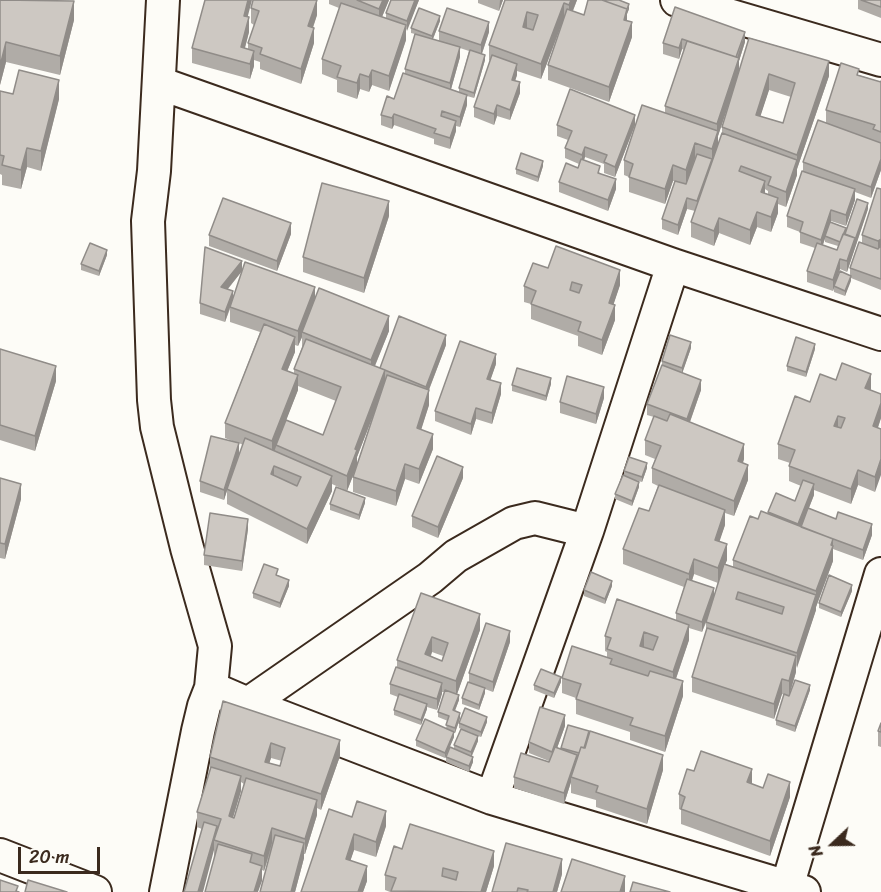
<!DOCTYPE html>
<style>
body{margin:0}
#map{position:relative;width:881px;height:892px;overflow:hidden;background:#fdfcf7;font-family:Sriracha,sans-serif}
canvas{display:block}
.north{position:absolute;left:803px;top:814px;width:60px;height:60px;-webkit-text-stroke:4px #fdfcf7;paint-order:stroke;rotate:248deg;font-size:16px;font-weight:700;line-height:24px;text-align:center;color:#3b2a1e}
.north::after{content:'';display:block;margin:auto;width:21px;height:27px;background:#3b2a1e;clip-path:polygon(50% 0,100% 100%,50% 72%,0 100%)}
.scale{position:absolute;left:18px;top:847px;width:82px;height:27px;box-sizing:border-box;border:3px solid #3b2a1e;border-top:0;padding-left:8px;font-size:18px;line-height:21px;white-space:nowrap;color:#3b2a1e;-webkit-text-stroke:4px #fdfcf7;paint-order:stroke}
</style>
<div id="map">
<canvas width="881" height="892"></canvas>
<div class="north">N</div>
<div class="scale">20 m</div>
</div>
<script>
const g = document.querySelector('canvas').getContext('2d');
g.lineJoin = 'round';
function shape(rows) {
  const path = new Path2D();
  for (const r of rows) {
    path.moveTo(r[0], r[1]);
    for (let i = 2; i < r.length; i += 2) path.lineTo(r[i], r[i + 1]);
  }
  return path;
}
function stroke(path, color, width, dash) {
  g.strokeStyle = color;
  g.lineWidth = width;
  g.lineCap = dash ? 'butt' : 'round';
  g.setLineDash(dash || []);
  g.stroke(path);
}
function fill(path, color) {
  g.fillStyle = color;
  g.fill(path, 'evenodd');
}
const street = shape([
 [163,0,154,171,148,221,154,400,157,427,187,548,215,646,211,688,204,706,198,731,166,892],
 [677,0,881,60],
 [159,83,673,265,881,334],
 [211,688,248,704,492,798,804,892],
 [248,704,430,578,456,556,514,523,535,518,587,531],
 [492,798,587,531,673,265],
 [0,855,95,892],
 [787,887,881,574]
]);
const wall = shape([
 [0,0,74,20,60,75,6,62,0,85],
 [329,0,389,0,382,17,386,18,386,13,419,0,406,31,406,40,389,91,372,85,369,92,360,89,357,99,337,92,337,80,322,74,322,59,339,8,329,4],
 [478,0,503,0,499,11,478,3],
 [505,0,577,0,573,11,584,15,629,9,627,14,627,21,632,37,609,102,548,80,548,65,564,18,541,79,517,71,517,75,515,81,520,93,510,120,497,116,494,125,474,117,474,107,490,61,489,60,489,45],
 [858,0,881,0,881,18,858,9],
 [675,7,745,42,739,61,739,72,829,76,797,169,797,175,786,207,778,204,778,213,771,232,757,227,750,245,719,233,714,246,691,237,691,222,695,211,687,209,678,235,662,229,662,219,675,181,673,181,665,204,629,192,629,177,624,175,624,160,665,113,665,106,684,50,682,49,679,59,663,54,663,43],
 [769,90,791,97,783,123,760,116],
 [731,95,722,127,722,134,718,145,718,136],
 [765,189,768,191,768,194,765,193],
 [251,8,317,15,313,28,314,43,301,84,260,69,260,62,254,60,254,66,250,79,192,63,192,48,248,17,249,32,245,48,248,49,248,43,254,25,251,23],
 [440,21,433,39,439,41,439,31,489,32,482,54,485,60,474,98,467,96,467,105,460,127,456,126,456,131,450,149,434,144,434,139,394,125,392,129,381,125,381,115,394,99,405,73,405,69,415,34,411,33,411,28],
 [460,48,469,51,459,88,459,92,451,89,460,57],
 [859,75,881,82,881,81,881,170,871,198,855,192,855,200,846,226,831,221,831,223,846,232,868,209,847,272,840,269,835,284,850,275,850,268,862,243,862,235,881,189,881,290,851,278,845,296,834,292,834,287,833,291,807,282,807,271,815,248,800,243,800,232,787,227,787,216,803,171,803,162,826,124,826,110],
 [850,132,873,140,873,141],
 [825,238,825,242,838,246,837,250,823,245],
 [0,91,13,94,59,99,41,171,27,167,21,189,2,185,2,175,0,174],
 [557,125,635,125,615,177,604,173,604,164,585,157,584,160,600,173,616,189,608,211,559,192,559,182,578,168,579,164,565,158,565,148,568,140,557,136],
 [543,166,538,182,516,174,516,169],
 [389,216,364,293,303,272,303,257],
 [291,234,277,271,209,246,209,235],
 [107,255,99,276,81,270,81,264],
 [548,268,620,285,613,305,615,320,602,355,578,346,578,336,531,319,531,304,524,302,524,286],
 [242,271,228,289,233,298,315,298,389,331,375,366,380,368,446,345,429,390,429,405,421,429,433,449,419,484,405,479,396,506,353,492,353,477,355,471,347,491,332,484,332,491,307,544,227,504,227,490,224,500,200,492,200,481,237,443,225,438,225,423,260,332,230,322,230,309,225,322,200,314,200,303],
 [302,337,302,347,294,369,294,374,287,371,295,352,295,345,298,346],
 [298,386,336,401,323,435,283,427,298,390],
 [373,416,357,464,357,457],
 [239,443,243,445,230,482,239,454],
 [691,348,682,373,701,390,690,422,744,459,743,463,748,480,734,516,725,513,725,525,719,541,727,560,725,564,733,567,733,560,758,519,768,514,768,512,795,501,801,486,789,481,789,466,790,463,778,459,778,444,810,402,836,380,871,389,870,390,881,418,878,428,875,492,858,485,851,504,814,490,814,495,809,508,872,535,863,560,833,549,833,561,816,607,816,610,796,668,796,672,789,696,810,690,795,732,776,725,776,720,784,695,782,694,774,719,692,692,692,677,706,632,706,623,702,632,689,628,689,640,676,679,683,696,665,752,630,740,630,732,576,714,576,698,562,693,562,678,607,657,607,652,605,651,605,636,676,620,676,613,684,587,623,564,623,549,649,511,658,486,652,483,652,468,655,459,645,455,645,440,654,417,647,415,647,404,662,365,662,361],
 [694,574,718,583,714,597,692,581],
 [0,349,56,381,35,451,0,440],
 [815,349,806,377,787,371,787,366],
 [496,364,490,380,501,394,492,424,476,419,471,435,435,421,435,411],
 [551,384,546,401,512,391,512,385],
 [604,398,596,424,560,413,560,402],
 [647,468,642,482,635,480,639,487,632,506,615,499,615,494,624,475,624,471],
 [0,478,21,499,5,559,0,558],
 [463,478,438,538,412,527,412,516],
 [365,503,359,520,330,510,330,504],
 [248,529,242,571,204,565,204,555],
 [278,575,289,586,280,608,253,598,253,593],
 [612,586,605,604,584,596,584,590],
 [852,591,841,617,819,608,819,603],
 [421,593,480,630,457,694,459,700,455,711,460,718,455,733,454,733,454,737,445,758,416,746,416,740,446,728,448,721,438,717,438,712,445,692,442,692,437,710,427,707,427,709,421,725,394,715,394,710,398,697,390,694,390,684,397,667,397,660],
 [432,652,443,656,442,661,431,656],
 [510,642,493,692,485,689,485,693,479,710,462,704,462,698,469,682,469,673],
 [561,682,554,698,534,690,534,685],
 [223,701,340,756,321,810,317,808,317,815,305,854,304,854,304,858,295,892,260,892,273,844,264,871,262,870,262,881,214,856,214,850,202,829,197,827,197,812,210,770,210,757],
 [271,758,282,761,280,766,269,763],
 [241,782,244,784,234,818,233,817,241,791],
 [487,722,481,737,478,736,478,741,472,756,473,762,469,772,446,762,446,757,454,749,454,745,472,733,459,728,459,723],
 [881,723,881,747,878,746,878,731],
 [565,726,557,748,561,749,561,748,589,735,663,770,647,824,596,807,596,800,571,793,571,782,564,804,514,788,514,777,549,762,549,761,529,753,529,742],
 [694,771,752,784,790,797,770,856,681,824,681,810,679,809,679,794],
 [352,817,386,826,376,857,354,850,350,861,367,881,363,892,301,892],
 [402,849,494,866,486,892,390,892,385,890,385,875],
 [562,874,557,892,492,892]
]);
const shadedWall = shape([
 [248,0,252,0,244,31,244,16],
 [317,0,317,15,308,41,308,26],
 [383,0,389,0,379,24,379,9],
 [415,0,419,0,407,31,407,21],
 [500,0,503,0,499,11],
 [571,0,577,0,569,20,569,5],
 [74,1,74,20,60,75,60,56],
 [564,3,564,18,541,79,541,64],
 [629,4,629,9,627,14,627,24,624,20],
 [527,12,527,27,523,42,523,27],
 [440,16,440,21,432,41,432,36],
 [249,17,249,32,241,62,241,47],
 [489,22,489,32,481,56,481,45],
 [632,22,632,37,609,102,609,87],
 [406,25,406,40,389,91,389,76],
 [314,28,314,43,301,84,301,69],
 [745,32,745,42,739,61,739,74,718,136,718,146,712,164,712,149,717,133,717,124],
 [682,39,682,49,679,59,679,48],
 [6,42,6,62,0,85,0,66],
 [460,47,460,57,450,93,450,83],
 [254,51,254,66,250,79,250,64],
 [485,55,485,60,474,98,474,93],
 [829,61,829,76,797,169,797,175,786,207,786,192,797,161,797,155],
 [517,64,517,75,512,90,512,80],
 [372,70,372,85,369,92,369,77],
 [360,74,360,89,357,99,357,83],
 [769,74,769,90,756,130,756,115],
 [59,80,59,99,41,171,41,151],
 [520,82,520,93,510,120,510,110],
 [467,95,467,105,460,127,460,117],
 [497,105,497,116,494,125,494,114],
 [394,114,394,125,392,129,392,118],
 [635,115,635,125,615,177,615,167],
 [456,121,456,131,450,149,450,138],
 [695,143,695,158,686,185,686,170],
 [585,147,585,157,582,165,582,155],
 [27,148,27,167,21,189,21,170],
 [712,159,712,170,697,212,697,201],
 [881,159,881,170,871,198,871,187],
 [543,161,543,166,538,182,538,177],
 [673,165,673,181,665,204,665,189],
 [616,179,616,189,608,211,608,200],
 [765,181,765,196,761,192],
 [855,189,855,200,846,226,846,215],
 [687,198,687,209,678,235,678,225],
 [778,198,778,213,771,232,771,217],
 [389,201,389,216,364,293,364,278],
 [868,203,868,209,847,272,847,261],
 [831,210,831,221,821,250,821,240],
 [757,212,757,227,750,245,750,230],
 [719,218,719,233,714,246,714,231],
 [291,223,291,234,277,271,277,261],
 [881,239,881,250,878,251,878,241],
 [107,250,107,255,99,276,99,271],
 [840,259,840,269,833,291,833,280],
 [242,261,242,271,221,297,221,287],
 [620,270,620,285,609,318,609,303],
 [851,276,851,281,845,296,845,291],
 [315,287,315,302,302,332,302,337,298,346,298,331],
 [233,291,233,301,230,307,225,322,225,312],
 [615,305,615,320,602,355,602,340],
 [389,316,389,331,371,375,371,360],
 [446,335,446,345,426,397,426,387],
 [295,337,295,352,282,384,282,369],
 [691,342,691,348,682,374,682,368],
 [815,344,815,349,806,377,806,372],
 [496,354,496,364,487,390,487,379],
 [56,366,56,381,35,451,35,436],
 [385,370,385,385,357,457,357,465,347,491,347,476,355,449],
 [871,374,871,389,865,403,865,388],
 [298,375,298,390,272,457,272,441],
 [551,378,551,384,546,401,546,396],
 [701,380,701,390,687,430,687,419],
 [501,383,501,394,492,424,492,413],
 [604,387,604,398,596,424,596,414],
 [429,390,429,405,417,443,417,428],
 [881,403,881,418,873,441,873,426],
 [476,408,476,419,471,435,471,424],
 [838,416,838,431,834,426],
 [433,434,433,449,419,484,419,469],
 [239,443,239,454,224,500,224,490],
 [744,444,744,459,738,476,738,461],
 [881,459,881,475,875,492,875,477],
 [647,463,647,468,642,482,642,477],
 [405,464,405,479,396,506,396,491],
 [748,465,748,480,734,516,734,501],
 [274,466,274,481,271,474],
 [463,467,463,478,438,538,438,527],
 [858,470,858,485,851,504,851,489],
 [332,476,332,491,307,544,307,529],
 [639,482,639,487,632,506,632,501],
 [21,484,21,499,5,559,5,544],
 [814,484,814,495,798,535,798,524],
 [365,498,365,503,359,520,359,515],
 [725,510,725,525,715,555,715,540],
 [248,519,248,529,242,571,242,561],
 [872,524,872,535,863,560,863,550],
 [833,539,833,561,816,607,816,591],
 [727,544,727,560,718,583,718,568],
 [694,559,694,574,689,589,689,574],
 [289,580,289,586,280,608,280,603],
 [612,581,612,586,605,604,605,599],
 [852,585,852,591,841,617,841,612],
 [714,588,714,599,702,632,702,622],
 [816,595,816,610,797,668,797,653],
 [480,614,480,630,456,697,456,681],
 [689,625,689,640,673,687,673,672],
 [510,631,510,642,493,692,493,682],
 [644,632,644,647,640,661,640,646],
 [432,637,432,652,425,669,425,654],
 [796,656,796,672,789,696,789,681],
 [561,677,561,682,554,698,554,693],
 [782,679,782,694,774,719,774,704],
 [683,681,683,696,665,752,665,736],
 [442,683,442,694,437,710,437,699],
 [810,685,810,690,795,732,795,726],
 [485,688,485,693,479,710,479,705],
 [459,695,459,700,453,715,453,710],
 [427,704,427,709,421,725,421,720],
 [460,713,460,718,455,733,455,728],
 [565,715,565,726,552,762,552,752],
 [487,717,487,722,481,737,481,732],
 [454,732,454,737,445,758,445,753],
 [478,736,478,741,471,757,471,752],
 [340,740,340,756,321,810,321,794],
 [271,743,271,758,265,777,265,762],
 [577,755,577,765,571,777,571,782,564,804,564,793],
 [663,755,663,770,647,824,647,809],
 [473,757,473,762,469,772,469,766],
 [752,769,752,784,747,782],
 [241,776,241,791,229,831,229,816],
 [790,782,790,797,770,856,770,841],
 [317,800,317,815,305,854,305,839],
 [386,811,386,826,376,857,376,842],
 [217,826,217,841,214,840,214,850,203,892,198,892],
 [272,828,272,843,264,871,264,856],
 [354,834,354,850,346,874,346,859],
 [304,843,304,858,295,892,291,892],
 [494,851,494,866,486,892,481,892],
 [562,859,562,874,557,892,553,892],
 [262,866,262,881,258,892,254,892],
 [367,866,367,881,363,892,358,892],
 [625,876,625,892,620,892]
]);
const building = shape([
 [0,0,74,1,60,56,6,42,0,66,0,0],
 [205,0,248,0,244,16,249,17,241,47,254,51,250,64,192,48,205,0],
 [253,0,317,0,308,26,314,28,301,69,260,54,262,48,248,43,259,11,251,8,253,0],
 [357,0,383,0,379,9,357,0],
 [391,0,415,0,407,21,386,13,391,0],
 [505,0,571,0,569,5,564,3,541,64,489,45,505,0],
 [527,12,538,15,533,30,523,27,527,12],
 [588,0,602,0,627,9,624,20,632,22,609,87,548,65,567,9,584,15,588,0],
 [602,0,619,0,629,4,627,9,602,0],
 [861,0,881,0,881,7,861,0],
 [341,3,406,25,389,76,372,70,369,77,360,74,357,83,337,77,341,66,322,59,341,3],
 [675,7,745,32,736,57,682,39,679,48,663,43,675,7],
 [419,8,440,16,432,36,411,28,419,8],
 [447,8,489,22,481,45,439,31,447,8],
 [415,34,460,47,450,83,405,69,415,34],
 [749,38,829,61,797,155,722,127,749,38],
 [769,74,795,83,783,123,756,115,769,74],
 [687,41,739,58,717,124,665,106,687,41],
 [470,50,485,55,474,93,459,88,470,50],
 [492,55,517,64,512,80,520,82,510,110,497,105,494,114,474,107,492,55],
 [841,63,859,69,857,75,881,82,881,81,881,132,873,129,875,125,826,110,841,63],
 [19,70,59,80,41,151,27,148,21,170,2,165,4,156,0,155,0,91,13,94,19,70],
 [403,73,467,95,460,117,442,111,441,116,456,121,450,138,434,133,436,129,394,114,392,118,381,115,387,96,394,99,403,73],
 [570,89,635,115,615,167,604,162,607,155,585,147,582,155,565,148,572,131,557,125,570,89],
 [642,105,718,131,712,149,695,143,686,170,673,165,665,189,629,177,633,164,624,160,642,105],
 [818,120,881,143,881,159,871,187,803,162,818,120],
 [722,133,797,160,786,192,768,185,771,177,741,166,739,171,765,181,761,192,778,198,771,217,757,212,750,230,719,218,714,231,691,222,722,133],
 [521,153,543,161,538,177,516,169,521,153],
 [697,154,712,159,697,201,687,198,678,225,662,219,675,181,686,184,697,154],
 [581,159,600,166,598,173,616,179,608,200,559,182,566,163,578,168,581,159],
 [802,171,855,189,846,215,831,210,821,240,800,232,803,222,787,216,802,171],
 [322,183,389,201,364,278,303,257,322,183],
 [877,188,881,189,881,239,878,241,862,235,877,188],
 [223,198,291,223,277,261,209,235,223,198],
 [857,199,868,203,855,240,855,238,845,234,857,199],
 [830,222,846,228,840,242,825,236,830,222],
 [843,234,855,238,847,261,840,259,833,280,807,271,817,243,837,250,843,234],
 [859,242,878,249,881,245,881,279,850,268,859,242],
 [90,243,107,250,99,271,81,264,90,243],
 [556,246,620,270,609,303,615,305,602,340,578,331,581,322,531,304,536,291,524,286,533,263,548,268,556,246],
 [572,282,582,285,579,293,570,290,572,282],
 [205,247,242,261,221,287,233,291,225,312,200,303,205,247],
 [245,262,315,287,298,331,230,307,245,262],
 [840,271,851,276,845,291,834,286,840,271],
 [319,288,389,316,371,360,302,332,319,288],
 [399,316,446,335,426,387,380,368,399,316],
 [264,324,295,337,282,369,298,375,272,441,225,423,264,324],
 [670,335,691,342,682,368,662,361,670,335],
 [796,337,815,344,806,372,787,366,796,337],
 [306,339,385,370,355,449,357,450,347,476,276,445,286,420,323,435,341,387,294,369,306,339],
 [460,341,496,354,487,379,501,383,492,413,476,408,471,424,435,411,460,341],
 [0,349,56,366,35,436,0,425,0,349],
 [842,363,871,374,865,388,881,394,881,403,873,426,881,429,881,459,875,477,858,470,851,489,789,466,795,450,778,444,795,396,810,402,820,374,836,380,842,363],
 [838,416,845,418,841,428,834,426,838,416],
 [662,365,701,380,687,419,647,404,662,365],
 [517,368,551,378,546,396,512,385,517,368],
 [387,375,429,390,417,428,433,434,419,469,405,464,396,491,353,477,387,375],
 [567,376,604,387,596,414,560,402,567,376],
 [670,414,744,444,738,461,748,465,734,501,652,468,661,446,645,440,654,416,667,421,670,414],
 [211,436,239,443,224,490,200,481,211,436],
 [245,438,332,476,307,529,227,489,245,438],
 [274,466,301,477,297,486,271,474,274,466],
 [437,456,463,467,438,527,412,516,437,456],
 [629,457,647,463,642,477,624,471,629,457],
 [623,475,639,482,632,501,615,494,623,475],
 [0,478,21,484,5,544,0,543,0,478],
 [803,480,814,484,798,524,768,512,776,493,795,501,803,480],
 [659,485,725,510,715,540,727,544,718,568,694,559,689,574,623,549,639,508,649,511,659,485],
 [336,487,365,498,359,515,330,504,336,487],
 [808,508,836,519,838,512,872,524,863,550,801,527,808,508],
 [761,511,833,539,831,545,833,546,816,591,733,560,750,516,758,519,761,511],
 [210,513,248,519,242,561,204,555,210,513],
 [264,564,278,569,276,575,289,580,280,603,253,593,264,564],
 [724,564,816,595,797,653,706,622,724,564],
 [738,592,784,607,782,614,736,599,738,592],
 [591,572,612,581,605,599,584,590,591,572],
 [829,575,852,585,841,612,819,603,829,575],
 [687,579,714,588,702,622,676,613,687,579],
 [421,593,480,614,456,681,397,660,421,593],
 [432,637,448,643,442,661,425,654,432,637],
 [617,599,689,625,673,672,607,649,611,638,605,636,617,599],
 [644,632,658,637,653,650,640,646,644,632],
 [486,623,510,631,493,682,469,673,486,623],
 [707,628,796,656,789,681,782,679,774,704,692,677,707,628],
 [572,646,612,659,610,664,648,676,650,671,683,681,665,736,630,725,633,718,576,699,581,684,562,678,572,646],
 [396,667,442,683,437,699,390,684,396,667],
 [541,669,561,677,554,693,534,685,541,669],
 [795,680,810,685,795,726,776,720,784,694,789,696,795,680],
 [468,682,485,688,479,705,462,698,468,682],
 [445,690,459,695,453,710,460,713,455,728,446,725,449,716,438,712,445,690],
 [399,694,427,704,421,720,394,710,399,694],
 [223,701,340,740,321,794,210,757,223,701],
 [271,743,285,748,280,766,265,762,271,743],
 [540,707,565,715,552,752,529,742,540,707],
 [465,708,487,717,481,732,459,723,465,708],
 [425,719,454,732,445,753,416,740,425,719],
 [881,723,881,732,878,731,881,723],
 [568,725,589,731,584,748,581,747,579,753,561,748,568,725],
 [461,729,478,736,471,752,454,745,461,729],
 [590,731,663,755,647,809,596,792,598,786,571,777,581,747,585,748,590,731],
 [450,747,473,757,469,766,446,757,450,747],
 [555,747,577,755,564,793,514,777,521,753,549,762,555,747],
 [701,751,752,769,747,782,763,788,768,774,790,782,770,841,681,809,685,797,679,794,687,769,694,771,701,751],
 [211,767,241,776,229,816,234,818,246,778,317,800,305,839,272,828,264,856,214,840,221,819,197,812,211,767],
 [357,801,386,811,376,842,354,834,346,859,367,866,358,892,301,892,329,809,352,817,357,801],
 [204,822,217,826,198,892,184,892,204,822],
 [410,824,494,851,481,892,391,891,396,878,385,875,394,846,402,849,410,824],
 [443,868,458,872,456,880,442,876,443,868],
 [275,835,304,843,291,892,260,892,275,835],
 [506,843,562,859,553,892,527,892,528,890,518,888,517,892,492,892,506,843],
 [218,844,252,854,250,862,262,866,254,892,205,892,218,844],
 [572,859,625,876,620,892,561,892,572,859],
 [0,880,18,886,16,891,19,892,0,892,0,880],
 [28,880,67,892,25,892,28,880],
 [633,882,670,892,630,892,633,882]
]);
stroke(street, '#3b2a1e', 36);
stroke(street, '#fdfcf7', 32);
fill(wall, '#b0aca7');
fill(shadedWall, '#908c88');
fill(building, '#cdc8c2');
stroke(building, '#908c88', 1.5);
</script>
